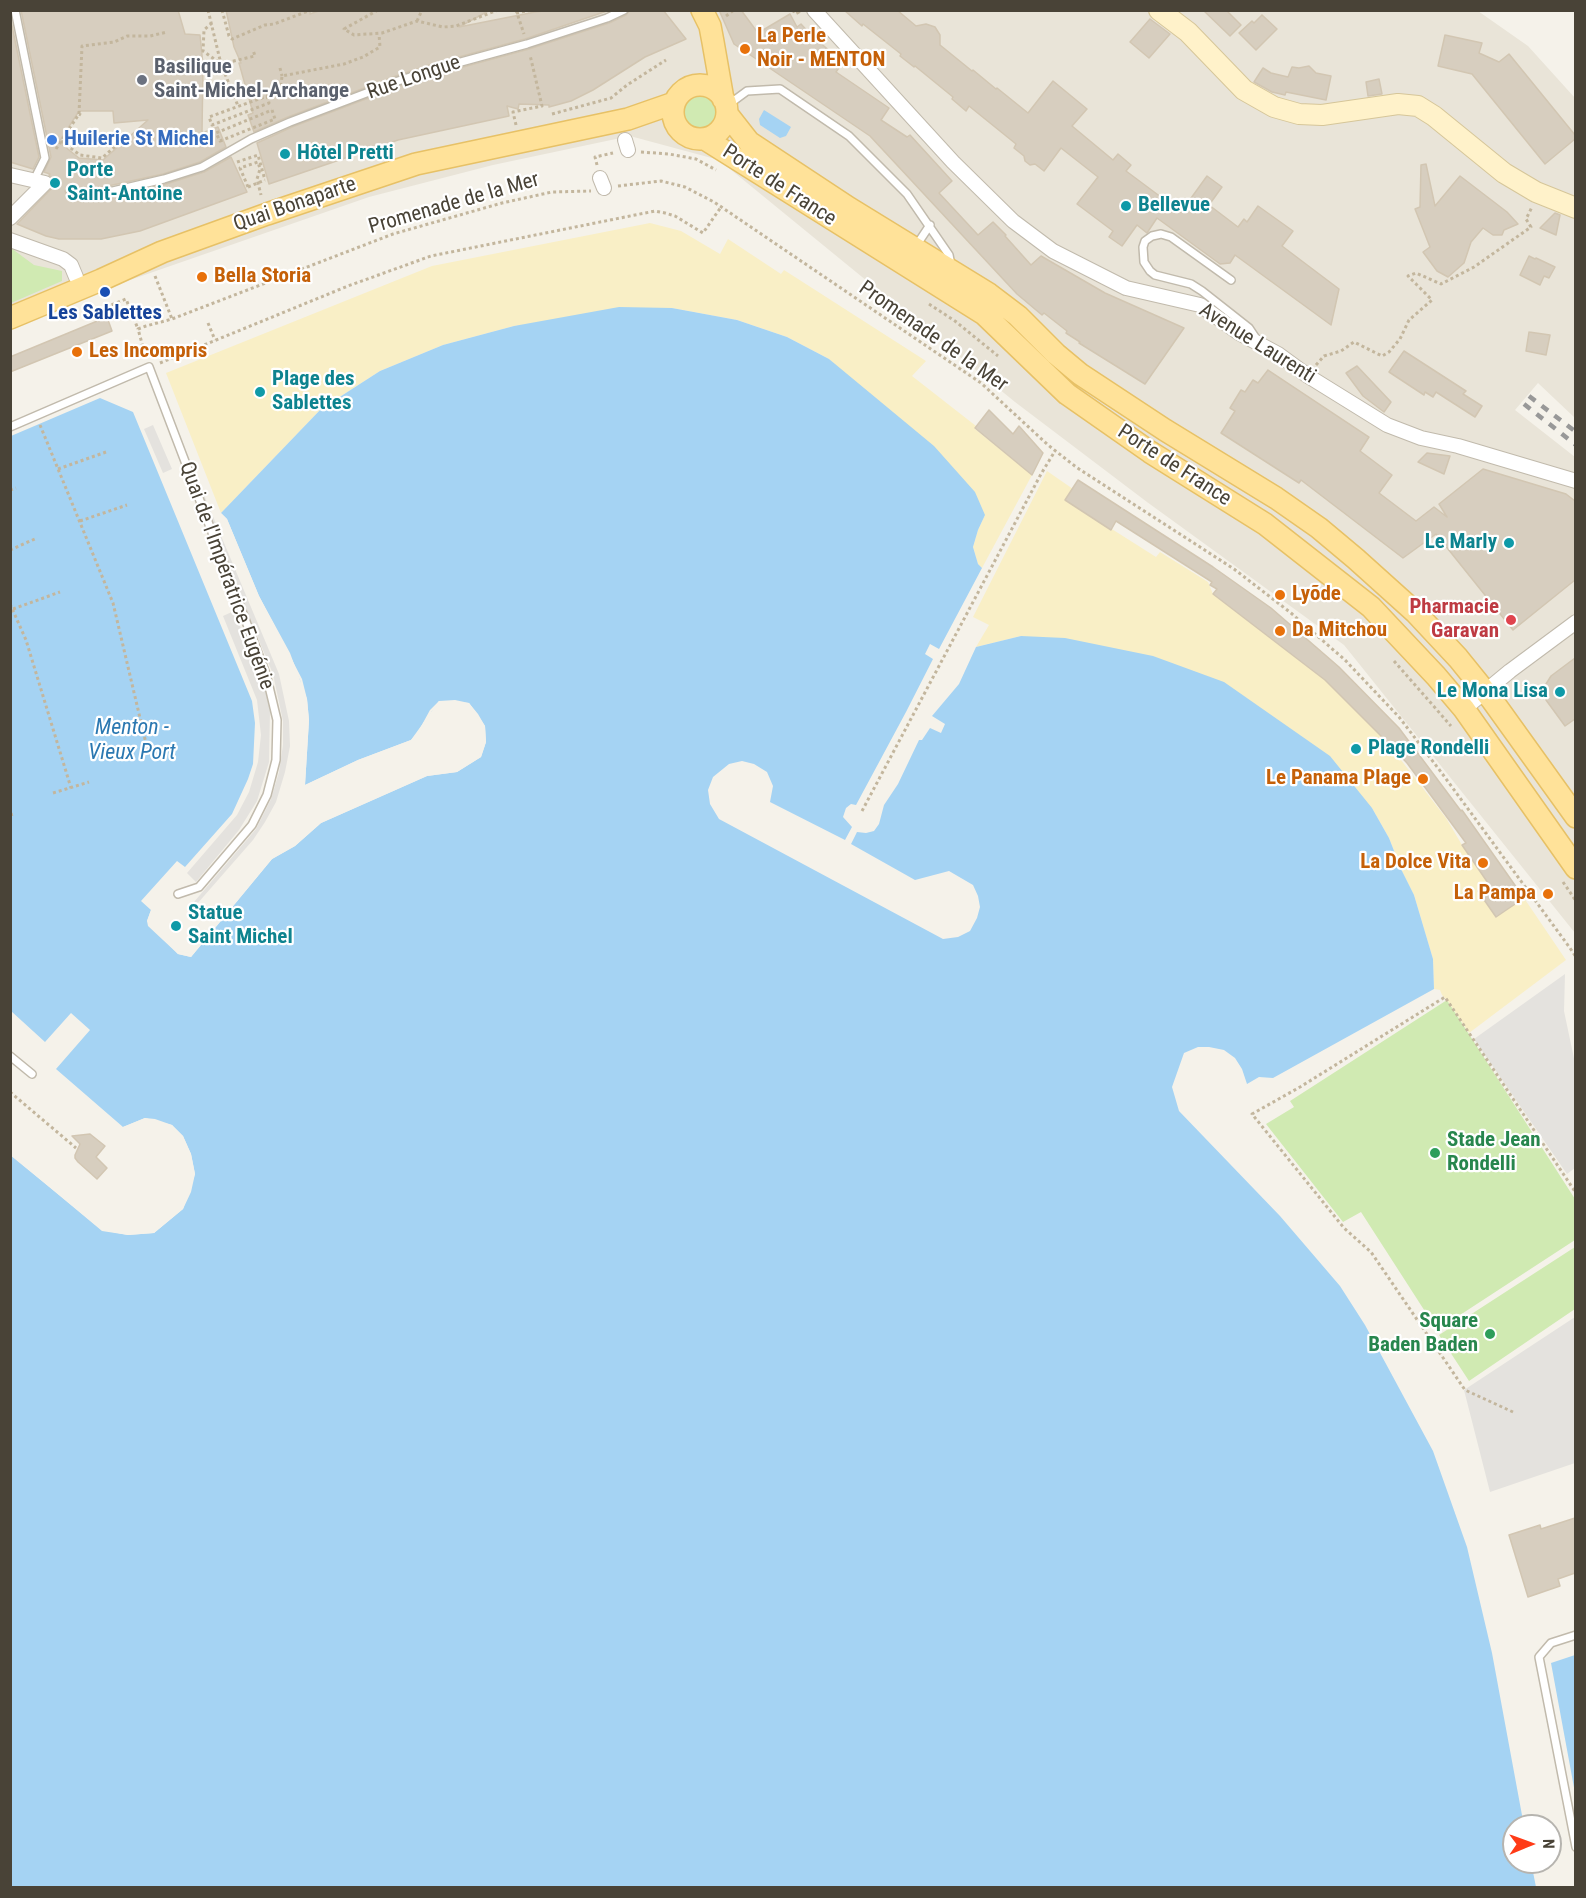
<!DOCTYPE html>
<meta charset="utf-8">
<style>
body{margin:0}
#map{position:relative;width:1586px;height:1898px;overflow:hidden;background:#f5f2ea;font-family:"Roboto Condensed",sans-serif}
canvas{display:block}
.frame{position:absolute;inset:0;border:12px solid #494337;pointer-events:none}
.north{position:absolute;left:1502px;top:1814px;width:60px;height:60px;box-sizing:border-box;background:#fff;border:2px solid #b6b4af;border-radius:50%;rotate:89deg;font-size:16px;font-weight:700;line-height:24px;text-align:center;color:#494337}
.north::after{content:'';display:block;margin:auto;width:21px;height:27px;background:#ff3b17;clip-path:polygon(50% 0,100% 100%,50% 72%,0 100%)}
</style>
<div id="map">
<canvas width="1586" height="1898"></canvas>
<div class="frame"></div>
<div class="north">N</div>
</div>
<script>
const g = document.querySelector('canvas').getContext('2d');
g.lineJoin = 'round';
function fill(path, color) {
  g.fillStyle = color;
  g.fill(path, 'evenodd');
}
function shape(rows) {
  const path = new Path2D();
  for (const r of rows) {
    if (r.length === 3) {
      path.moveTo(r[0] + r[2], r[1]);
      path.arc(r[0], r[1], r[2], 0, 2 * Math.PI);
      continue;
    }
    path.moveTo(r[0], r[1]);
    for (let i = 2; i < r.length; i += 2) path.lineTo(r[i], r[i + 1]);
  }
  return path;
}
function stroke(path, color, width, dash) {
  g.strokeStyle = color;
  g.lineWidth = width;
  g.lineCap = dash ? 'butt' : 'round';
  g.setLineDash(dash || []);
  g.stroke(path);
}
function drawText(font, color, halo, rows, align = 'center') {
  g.font = font + ' "Roboto Condensed",sans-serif';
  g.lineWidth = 4.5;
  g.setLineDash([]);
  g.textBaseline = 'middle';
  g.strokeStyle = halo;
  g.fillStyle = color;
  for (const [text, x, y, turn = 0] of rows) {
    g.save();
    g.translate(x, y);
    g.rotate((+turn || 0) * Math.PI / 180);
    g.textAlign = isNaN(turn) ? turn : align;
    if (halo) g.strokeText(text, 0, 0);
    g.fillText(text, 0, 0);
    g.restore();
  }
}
const residential = shape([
 [11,11,1478,11,1528,46,1575,98,1575,418,1538,383,1515,410,1575,457,1575,933,1344,645,1147,502,1015,402,719,160,630,136,493,165,369,197,130,280,11,327]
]);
const green = shape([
 [700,112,16],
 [11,248,34,265,62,271,62,281,11,303],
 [1447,1000,1575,1199,1575,1240,1437,1330,1361,1212,1343,1222,1266,1124,1294,1107,1290,1101],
 [1575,1247,1575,1309,1469,1381,1439,1335]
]);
const sand = shape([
 [650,223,681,231,720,254,728,239,781,274,784,270,926,361,912,376,976,426,975,429,1032,475,982,568,978,564,973,547,978,530,985,515,829,359,787,337,737,320,672,308,514,326,443,345,380,371,321,409,221,513,166,373,432,266],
 [1047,471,1073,489,1066,500,1156,557,1160,552,1208,582,1213,594,1325,680,1387,742,1446,818,1462,845,1488,883,1478,891,1496,917,1524,898,1566,960,1469,1033,1447,1000,1442,995,1440,990,1434,989,1433,959,1414,895,1402,871,1389,838,1372,808,1021,636,976,647,989,625,973,617]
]);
const parking = shape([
 [153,425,172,469,163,473,144,429],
 [196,476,279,674,289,721,290,746,285,772,276,802,265,822,253,840,197,904,194,902,256,829,271,799,279,772,283,745,283,721,273,674,191,478],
 [234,611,264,686,270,711,269,762,257,801,239,830,196,882,187,873,237,815,249,792,258,762,261,735,257,700,223,616],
 [1565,974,1564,1011,1576,1068,1575,1168,1567,1174,1474,1039],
 [1575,1317,1575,1463,1490,1492,1464,1390]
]);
const water = shape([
 [764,110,791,127,786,136,780,138,760,125,759,119],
 [619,307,672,308,737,320,787,337,829,359,934,446,975,492,985,515,978,530,973,547,978,564,982,568,939,649,930,644,925,654,933,659,906,712,856,805,851,804,846,808,843,817,852,827,845,840,770,802,773,786,767,772,754,764,742,761,729,764,713,777,708,790,710,804,719,819,943,939,958,937,970,931,977,918,980,907,978,896,973,885,949,871,915,880,851,844,857,832,866,833,874,831,879,824,884,805,898,784,919,740,922,740,930,728,941,733,945,724,932,716,959,684,976,647,1021,636,1065,638,1153,656,1224,682,1330,756,1372,808,1389,838,1402,871,1414,895,1433,959,1434,989,1273,1078,1259,1077,1247,1084,1242,1069,1235,1058,1224,1050,1209,1047,1198,1047,1184,1053,1172,1087,1179,1111,1280,1216,1340,1286,1365,1325,1433,1451,1467,1547,1492,1653,1524,1826,1514,1826,1514,1862,1531,1862,1536,1887,11,1887,10,1155,102,1230,128,1235,154,1233,183,1209,195,1174,191,1154,183,1136,172,1125,145,1118,123,1127,56,1069,90,1030,71,1013,45,1042,11,1011,11,436,100,398,133,412,252,701,255,723,253,764,248,779,232,814,185,867,177,861,141,901,151,910,147,921,178,954,191,957,272,859,295,846,321,823,427,776,457,772,481,757,486,742,485,726,469,703,439,701,411,740,358,760,305,785,309,720,307,699,290,653,259,596,227,519,221,513,321,409,380,371,443,345,514,326],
 [1575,1655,1576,1655,1575,1793,1551,1663]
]);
const pier = shape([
 [221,513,227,519,259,596,302,679,307,699,309,720,305,785,358,760,411,740,418,732,430,710,439,701,455,700,469,703,478,714,485,726,486,742,481,757,457,772,427,776,321,823,295,846,272,859,191,957,178,954,148,926,147,921,151,910,153,912,151,924,179,951,190,953,270,857,293,844,320,821,426,773,456,769,479,755,483,741,482,727,476,716,467,706,454,703,440,704,432,711,420,733,412,742,386,751,306,788,303,787,306,720,304,699,300,680,256,597],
 [145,1118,155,1119,172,1125,183,1136,191,1154,195,1174,191,1192,183,1209,154,1233,128,1235,102,1231,11,1155,11,1152,103,1228,128,1232,153,1230,181,1208,188,1191,192,1174,188,1154,181,1138,170,1127,155,1122,145,1121,125,1129,123,1127]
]);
const building = shape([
 [21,10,178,10,185,34,200,35,203,65,202,133,218,127,226,147,200,162,163,174,99,188,83,189,69,187,65,191,67,196,82,201,100,200,166,184,204,172,231,157,247,192,140,231,101,239,59,239,46,236,17,224,51,189,54,185,53,180,49,175,50,174,44,172,51,157,21,10],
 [79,111,113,111,114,123,148,120,103,160,79,158,59,142,79,111],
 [226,10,310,10,310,14,321,10,490,10,459,27,535,12,552,10,610,10,525,39,426,66,396,76,288,117,254,132,248,115,253,113,239,63,241,63,234,47,226,10],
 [630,10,663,10,686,39,645,57,593,90,571,101,549,107,549,105,519,104,518,109,507,106,509,116,398,140,269,184,257,143,292,127,400,86,430,76,529,49,609,23,626,15,630,10],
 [719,10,741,10,758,33,790,14,797,27,801,24,812,36,843,62,836,72,889,108,881,120,907,137,910,135,952,181,939,193,978,235,993,222,1006,235,1005,236,1031,265,1041,256,1105,293,1184,328,1145,384,1079,343,1080,342,1066,333,1067,331,1044,313,1042,315,1017,294,870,136,734,44,719,10],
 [844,10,897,10,916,26,926,24,935,27,940,35,940,45,972,71,973,70,996,89,997,88,1028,113,1053,81,1087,109,1072,126,1113,160,1118,154,1131,165,1126,171,1181,212,1207,176,1222,187,1209,205,1238,227,1244,219,1247,222,1258,206,1293,231,1282,246,1339,289,1331,325,1235,255,1230,263,1220,264,1157,218,1147,233,1137,225,1122,246,1109,237,1113,231,1077,204,1098,177,1061,148,1044,171,1035,164,1030,165,1025,161,1024,156,1014,148,1016,144,969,106,966,111,952,99,953,97,915,66,914,67,900,56,901,54,863,24,862,26,844,10],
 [1203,10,1226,10,1241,25,1230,36,1203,10],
 [1262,15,1277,29,1256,50,1239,33,1252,21,1254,23,1262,15],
 [10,16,39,157,33,169,10,162,10,16],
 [1150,19,1170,34,1149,58,1130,42,1150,19],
 [1445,35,1482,43,1479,53,1499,62,1509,54,1575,135,1575,139,1545,164,1472,74,1438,66,1445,35],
 [1309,66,1316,73,1331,76,1326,100,1286,92,1285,95,1272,92,1254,82,1263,68,1271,73,1288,77,1292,67,1299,68,1309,66],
 [1379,79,1382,94,1368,96,1366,82,1379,79],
 [1426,164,1435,206,1460,176,1507,212,1518,224,1504,230,1502,235,1493,235,1483,228,1471,242,1464,263,1448,277,1437,271,1423,252,1430,247,1415,209,1420,207,1421,165,1426,164],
 [1555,213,1560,215,1556,235,1540,228,1555,213],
 [1529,256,1535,259,1536,258,1555,267,1549,278,1544,276,1540,285,1520,275,1529,256],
 [107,317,112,331,10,372,10,357,107,317],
 [1529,332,1550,335,1546,355,1526,351,1529,332],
 [1404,351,1466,391,1463,394,1482,406,1475,417,1436,392,1433,397,1425,392,1424,395,1389,372,1404,351],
 [1357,366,1391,402,1384,412,1363,396,1346,373,1357,366],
 [1268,370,1369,437,1360,451,1392,475,1379,493,1416,521,1434,507,1447,517,1439,504,1483,469,1566,494,1575,501,1575,580,1513,630,1436,534,1403,558,1301,480,1299,483,1221,433,1235,411,1230,408,1241,390,1245,392,1253,380,1258,383,1268,370],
 [989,410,1013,434,1019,426,1043,453,1032,475,975,428,989,410],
 [1427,453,1450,456,1444,474,1418,462,1427,453],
 [1078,480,1213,567,1271,608,1339,667,1399,728,1461,811,1462,810,1524,898,1496,917,1478,891,1488,883,1462,845,1466,843,1407,763,1387,742,1325,680,1213,594,1217,589,1210,585,1212,582,1116,521,1111,530,1065,500,1078,480],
 [1575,658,1575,719,1565,726,1546,700,1545,691,1546,684,1551,676,1575,658],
 [90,1134,105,1146,96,1157,107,1168,97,1179,78,1162,75,1158,75,1155,80,1144,72,1136,90,1134],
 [1575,1518,1575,1573,1558,1579,1560,1586,1528,1597,1509,1535,1540,1525,1541,1529,1575,1518]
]);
const path = shape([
 [208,10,221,64,238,106],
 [222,10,229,36,232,39,265,25,274,24,311,10],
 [378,10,344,29,354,35,382,33,417,21,443,27,456,26,498,10],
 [516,10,524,34],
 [793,10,795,14,799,12,798,10],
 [516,13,532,10],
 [726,16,734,10],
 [417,21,422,10],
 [212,23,204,30,203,51,221,64,255,56,253,50],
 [280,68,282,76],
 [267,96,270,90,281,85,282,76,344,64,363,57,380,47,379,34],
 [267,96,269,103,212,125,209,117,267,96],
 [272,110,275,119,220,141,216,133,272,110],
 [79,114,82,46,114,42,127,36,150,36,167,32],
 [552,114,611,98,627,85,666,60],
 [516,125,513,112,542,106,530,55],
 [61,141,80,155,102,158,129,134],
 [56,149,79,114,81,115],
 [641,152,669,154,696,159,716,170],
 [237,162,258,155,265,180],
 [597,165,595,157,613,153],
 [618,186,661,181,685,187,714,202,981,383,1048,445,1076,467,1234,569,1291,613,1345,660,1399,717,1441,772,1570,948,1576,957],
 [248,187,240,168,258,162,260,169,257,179,261,195],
 [155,276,172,319],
 [929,304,955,321,998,356],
 [106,307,126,299,138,329],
 [208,323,215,340],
 [146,358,138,329,146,326,172,319,393,234,502,203,552,192,591,191],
 [160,363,348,286,431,256,655,211,665,213,675,216,703,233,721,207],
 [1316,365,1324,356,1341,351,1354,342,1382,356,1389,352,1400,339,1409,320,1432,300,1408,276,1416,273,1441,284,1474,267,1531,227,1526,219,1532,207],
 [40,425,113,603,148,752],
 [58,469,106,452],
 [10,490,16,488],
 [80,521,127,505],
 [10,550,37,538],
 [10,604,26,640,71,788],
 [13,609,60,592],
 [1394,661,1451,726],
 [53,793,89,782],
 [862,811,1041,474,1055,451],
 [10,815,14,814],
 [1563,882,1576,901],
 [1576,982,1576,993],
 [10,1092,76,1148],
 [1513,1412,1465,1390,1371,1252,1344,1228,1252,1114,1300,1087,1445,997,1576,1193]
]);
const lane = shape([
 [15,10,45,158,37,174],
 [728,105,747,91,780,89,849,136,907,194,949,255,951,265],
 [71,192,82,195,100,194,164,179,202,167,251,139,290,122,398,81,428,71,527,44,607,18,624,10],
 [916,246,930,225],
 [1231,280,1171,237,1161,234,1152,236,1145,241,1143,247,1144,262,1150,271,1155,275,1191,284,1202,291,1249,328,1257,340],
 [10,427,149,367,266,674,277,720,276,760,267,795,252,825,199,887,178,894],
 [10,1056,32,1074],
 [1576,1635,1551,1643,1539,1657,1576,1847]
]);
const street = shape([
 [814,10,953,162,1013,221,1053,251,1126,288,1200,305,1239,333,1278,354,1308,376,1387,425,1421,438,1458,446,1576,481],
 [625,140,628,150],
 [10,175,45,183,10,218],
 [600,178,604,188],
 [10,240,63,259,71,265,76,277],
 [1464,709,1510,671,1576,622]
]);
const secondary = shape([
 [1159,10,1188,32,1244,90,1274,107,1299,114,1322,115,1398,104,1418,106,1434,116,1504,173,1536,192,1576,208]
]);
const primary = shape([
 [702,10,710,26,713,42,723,99],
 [700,112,27],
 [727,114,749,142,849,208,989,294,1018,316,1056,354,1080,374,1165,430,1276,498,1319,528,1356,559,1416,613,1458,658,1492,700,1576,817],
 [705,139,984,314,1067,394,1150,452,1265,524,1371,607,1436,676,1464,709,1576,868],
 [10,318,101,280,162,252,267,214,416,164,628,119,674,103]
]);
const rail = shape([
 [1529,396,1576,432],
 [1524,404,1576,445]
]);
const pathBridge = shape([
 [248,187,265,180]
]);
const markers = [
 [745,49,6,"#e8710a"],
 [142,80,6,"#6b7280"],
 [52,140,6,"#3f7fe0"],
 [285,154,6,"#0f9aa8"],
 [55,183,6,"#0f9aa8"],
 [1126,206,6,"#0f9aa8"],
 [202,277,6,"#e8710a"],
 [105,292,6,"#1a4fb4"],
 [77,352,6,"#e8710a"],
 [260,392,6,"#0f9aa8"],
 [1509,543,6,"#0f9aa8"],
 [1280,595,6,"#e8710a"],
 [1511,620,6,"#e0444e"],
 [1280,631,6,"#e8710a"],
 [1560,692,6,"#0f9aa8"],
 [1356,749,6,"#0f9aa8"],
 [1423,779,6,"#e8710a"],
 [1483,863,6,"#e8710a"],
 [1548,894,6,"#e8710a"],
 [176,926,6,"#0f9aa8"],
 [1435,1153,6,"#2e9e5b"],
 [1490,1334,6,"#2e9e5b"]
];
const foodNames = [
 ["La Perle",757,37],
 ["Noir - MENTON",757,61],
 ["Bella Storia",214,277],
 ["Les Incompris",89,352],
 ["Lyõde",1292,595],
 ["Da Mitchou",1292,631],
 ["Le Panama Plage",1411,779,"right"],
 ["La Dolce Vita",1471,863,"right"],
 ["La Pampa",1536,894,"right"]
];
const worshipNames = [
 ["Basilique",154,68],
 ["Saint-Michel-Archange",154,92]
];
const streetNames = [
 ["Rue Longue",414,78,-19],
 ["Porte de France",779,186,33],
 ["Promenade de la Mer",454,204,-16],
 ["Quai Bonaparte",295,205,-19],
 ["Promenade de la Mer",933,337,35],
 ["Avenue Laurenti",1257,344,32],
 ["Porte de France",1174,466,33],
 ["Quai de l'Impératrice Eugénie",226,576,70]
];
const shopNames = [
 ["Huilerie St Michel",64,140]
];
const cultureNames = [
 ["Hôtel Pretti",297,154],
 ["Porte",67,171],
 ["Saint-Antoine",67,195],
 ["Bellevue",1138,206],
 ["Plage des",272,380],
 ["Sablettes",272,404],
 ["Le Marly",1497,543,"right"],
 ["Le Mona Lisa",1548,692,"right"],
 ["Plage Rondelli",1368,749],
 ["Statue",188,914],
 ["Saint Michel",188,938]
];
const transitNames = [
 ["Les Sablettes",105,314]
];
const healthNames = [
 ["Pharmacie",1499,608],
 ["Garavan",1499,632]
];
const leisureNames = [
 ["Stade Jean",1447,1141],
 ["Rondelli",1447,1165],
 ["Square",1478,1322,"right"],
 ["Baden Baden",1478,1346,"right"]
];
const waterNames = [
 ["Menton -",132,728],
 ["Vieux Port",132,753]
];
fill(residential, '#e9e4d8');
fill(green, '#d0eab2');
fill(sand, '#f9efc6');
fill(parking, '#e4e2de');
fill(water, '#a5d3f3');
fill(pier, '#f5f2ea');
fill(building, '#d7cebf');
stroke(building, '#d2c6b2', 1.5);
stroke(lane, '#c1baac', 10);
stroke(street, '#c1baac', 16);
stroke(secondary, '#d6c699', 22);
stroke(primary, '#e7c166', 24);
stroke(path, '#c3b69d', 3, [3, 3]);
stroke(lane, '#fff', 7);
stroke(street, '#fff', 14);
stroke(secondary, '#fff2ca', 20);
stroke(primary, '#ffe299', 21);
stroke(rail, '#989898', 4.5, [8, 8]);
stroke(pathBridge, '#c3b69d', 3, [3, 3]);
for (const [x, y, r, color] of markers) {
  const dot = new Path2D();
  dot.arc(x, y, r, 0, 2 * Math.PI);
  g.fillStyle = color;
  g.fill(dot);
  stroke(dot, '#fff', 2);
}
drawText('bold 21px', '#c56008', '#fff', foodNames, 'left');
drawText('bold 21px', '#5b616d', '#fff', worshipNames, 'left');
drawText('21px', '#494337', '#fff', streetNames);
drawText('bold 21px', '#366cbe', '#fff', shopNames, 'left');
drawText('bold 21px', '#0d838f', '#fff', cultureNames, 'left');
drawText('bold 21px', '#164399', '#fff', transitNames);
drawText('bold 21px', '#be3a42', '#fff', healthNames, 'right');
drawText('bold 21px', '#27864d', '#fff', leisureNames, 'left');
drawText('italic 22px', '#2b78b1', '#fff', waterNames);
</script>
